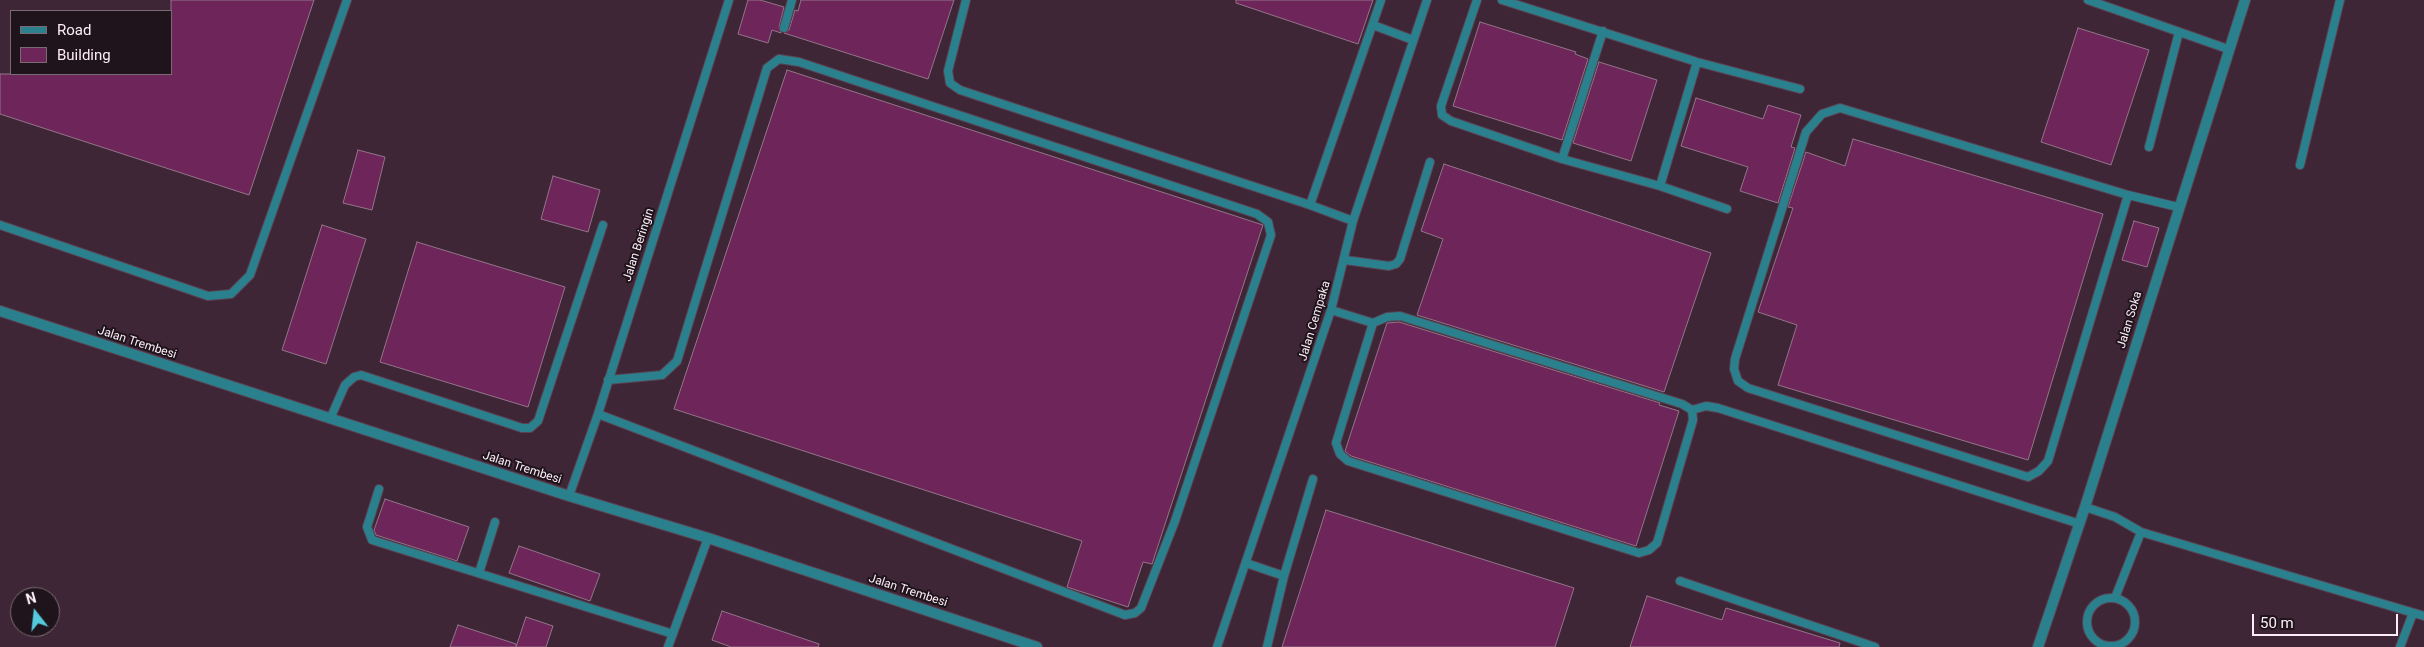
<!DOCTYPE html>
<style>
body{margin:0}
#map{position:relative;width:2424px;height:647px;overflow:hidden;background:#3f2637;font-family:Roboto,sans-serif}
canvas{display:block}
.legend{position:absolute;left:10px;top:10px;width:162px;height:65px;box-sizing:border-box;background:#1f141b;border:1px solid #786b73;margin:0;padding:6px 9px;list-style:none;font-size:15px;color:#feedf8}
.legend li{display:flex;align-items:center;gap:10px;height:25px}
.legend b{width:25px;border:1px solid #786b73}
.north{position:absolute;left:10px;top:587px;width:50px;height:50px;box-sizing:border-box;background:#1f141b;border:1px solid #786b73;border-radius:50%;rotate:344deg;font-size:14px;font-weight:700;line-height:20px;text-align:center;color:#feedf8}
.north::after{content:'';display:block;margin:auto;width:18px;height:22px;background:#54cadd;clip-path:polygon(50% 0,100% 100%,50% 72%,0 100%)}
.scale{position:absolute;left:2252px;top:614px;width:146px;height:22px;box-sizing:border-box;border:2px solid #feedf8;border-top:0;padding-left:6px;font-size:15px;line-height:18px;white-space:nowrap;color:#feedf8;-webkit-text-stroke:4px #1f141b;paint-order:stroke}
</style>
<div id="map">
<canvas width="2424" height="647"></canvas>
<ul class="legend">
<li><b style="height:6px;background:#2b808d"></b>Road</li>
<li><b style="height:14px;background:#6d255a"></b>Building</li>
</ul>
<div class="north">N</div>
<div class="scale">50 m</div>
</div>
<script>
const g = document.querySelector('canvas').getContext('2d');
g.lineJoin = 'round';
function fill(path, color) {
  g.fillStyle = color;
  g.fill(path, 'evenodd');
}
function shape(rows) {
  const path = new Path2D();
  for (const r of rows) {
    if (r.length === 3) {
      path.moveTo(r[0] + r[2], r[1]);
      path.arc(r[0], r[1], r[2], 0, 2 * Math.PI);
      continue;
    }
    path.moveTo(r[0], r[1]);
    for (let i = 2; i < r.length; i += 2) path.lineTo(r[i], r[i + 1]);
  }
  return path;
}
function stroke(path, color, width, dash) {
  g.strokeStyle = color;
  g.lineWidth = width;
  g.lineCap = dash ? 'butt' : 'round';
  g.setLineDash(dash || []);
  g.stroke(path);
}
function drawText(font, color, halo, rows, align = 'center') {
  g.font = font + ' Roboto,sans-serif';
  g.lineWidth = 4;
  g.setLineDash([]);
  g.textBaseline = 'middle';
  g.strokeStyle = halo;
  g.fillStyle = color;
  for (const [text, x, y, turn = 0] of rows) {
    g.save();
    g.translate(x, y);
    g.rotate((+turn || 0) * Math.PI / 180);
    g.textAlign = isNaN(turn) ? turn : align;
    if (halo) g.strokeText(text, 0, 0);
    g.fillText(text, 0, 0);
    g.restore();
  }
}
const building = shape([
 [171,0,314,0,249,195,0,114,0,74,171,74,171,0],
 [748,0,760,0,784,7,779,27,781,33,772,30,768,43,738,34,748,0],
 [801,0,954,0,928,79,784,33,789,30,795,10,798,11,801,0],
 [1236,0,1373,0,1358,44,1236,3,1236,0],
 [1480,22,1576,52,1575,54,1588,59,1562,140,1453,106,1480,22],
 [2078,28,2149,50,2111,165,2041,142,2078,28],
 [1599,62,1657,80,1631,161,1573,143,1599,62],
 [787,70,1263,225,1152,564,1143,562,1128,607,1067,587,1082,541,674,409,787,70],
 [1696,98,1763,119,1768,105,1801,115,1791,147,1795,148,1778,203,1740,191,1748,167,1681,146,1696,98],
 [1853,139,2103,214,2028,460,1778,385,1797,325,1758,312,1793,208,1788,207,1806,152,1845,166,1853,139],
 [358,150,385,157,372,210,343,203,358,150],
 [1444,164,1711,253,1664,392,1417,315,1443,239,1421,231,1444,164],
 [553,176,600,190,588,232,541,219,553,176],
 [2134,221,2159,228,2147,267,2122,260,2134,221],
 [322,225,366,239,326,364,282,350,322,225],
 [417,242,565,287,528,407,380,362,417,242],
 [1399,322,1660,403,1659,405,1679,411,1636,546,1351,456,1345,451,1387,323,1399,322],
 [385,499,469,527,457,561,376,535,374,530,385,499],
 [1326,510,1574,588,1555,647,1282,647,1326,510],
 [519,546,600,574,590,601,509,573,519,546],
 [1647,596,1722,620,1726,608,1840,643,1839,647,1630,647,1647,596],
 [722,611,819,644,818,647,731,647,712,640,722,611],
 [526,617,553,626,546,647,516,647,526,617],
 [458,625,516,644,516,647,450,647,458,625]
]);
const service = shape([
 [966,0,948,71,950,83,960,90,1310,205,1353,221],
 [1477,0,1441,106,1442,115,1451,121,1562,159,1660,186,1727,209],
 [1502,0,1697,62,1800,89],
 [2088,0,2228,49],
 [1373,25,1413,40],
 [784,28,792,0],
 [2149,147,2179,32],
 [1562,159,1603,31],
 [2300,165,2340,0],
 [1660,186,1697,62],
 [2128,195,2048,461,2039,471,2028,477,1748,388,1738,381,1734,369,1735,359,1806,132,1822,114,1840,108,2128,195,2178,207],
 [1310,205,1381,0],
 [0,225,208,296,231,294,250,275,347,0],
 [1345,260,1389,266,1396,264,1400,259,1430,162],
 [1331,310,1373,323,1336,443,1340,454,1348,461,1639,553,1649,550,1657,543,1693,420,1692,410,1682,404,1400,316,1387,317,1373,323],
 [1692,410,1706,406,1718,408,2080,524],
 [598,414,1125,615,1135,613,1141,608,1175,521,1271,235,1268,222,1257,214,799,62,779,59,767,68,677,361,662,375,608,380],
 [330,419,345,385,354,377,361,375,522,428,530,428,538,421,603,225],
 [379,489,367,527,372,540,673,634],
 [569,496,598,414,729,0],
 [2085,507,2115,517,2141,532,2424,616],
 [1246,563,1284,576],
 [479,573,495,522],
 [1680,581,1875,647],
 [2111,622,24],
 [2115,598,2141,532],
 [668,647,708,538],
 [1217,647,1331,310,1353,221,1427,0],
 [1267,647,1284,576,1313,479],
 [2400,647,2413,613]
]);
const minor = shape([
 [0,311,569,496,708,538,1037,647],
 [2038,647,2085,507,2245,0]
]);
const streetNames = [
 ["Jalan Beringin",639,245,-72],
 ["Jalan Soka",2130,320,-73],
 ["Jalan Cempaka",1315,321,-73],
 ["Jalan Trembesi",137,343,18],
 ["Jalan Trembesi",522,468,18],
 ["Jalan Trembesi",908,591,18]
];
fill(building, '#6d255a');
stroke(building, '#937588', 1);
stroke(service, '#5a4252', 10);
stroke(minor, '#5a4252', 12);
stroke(service, '#2b808d', 8);
stroke(minor, '#2b808d', 10);
drawText('12px', '#feedf8', '#1f141b', streetNames);
</script>
